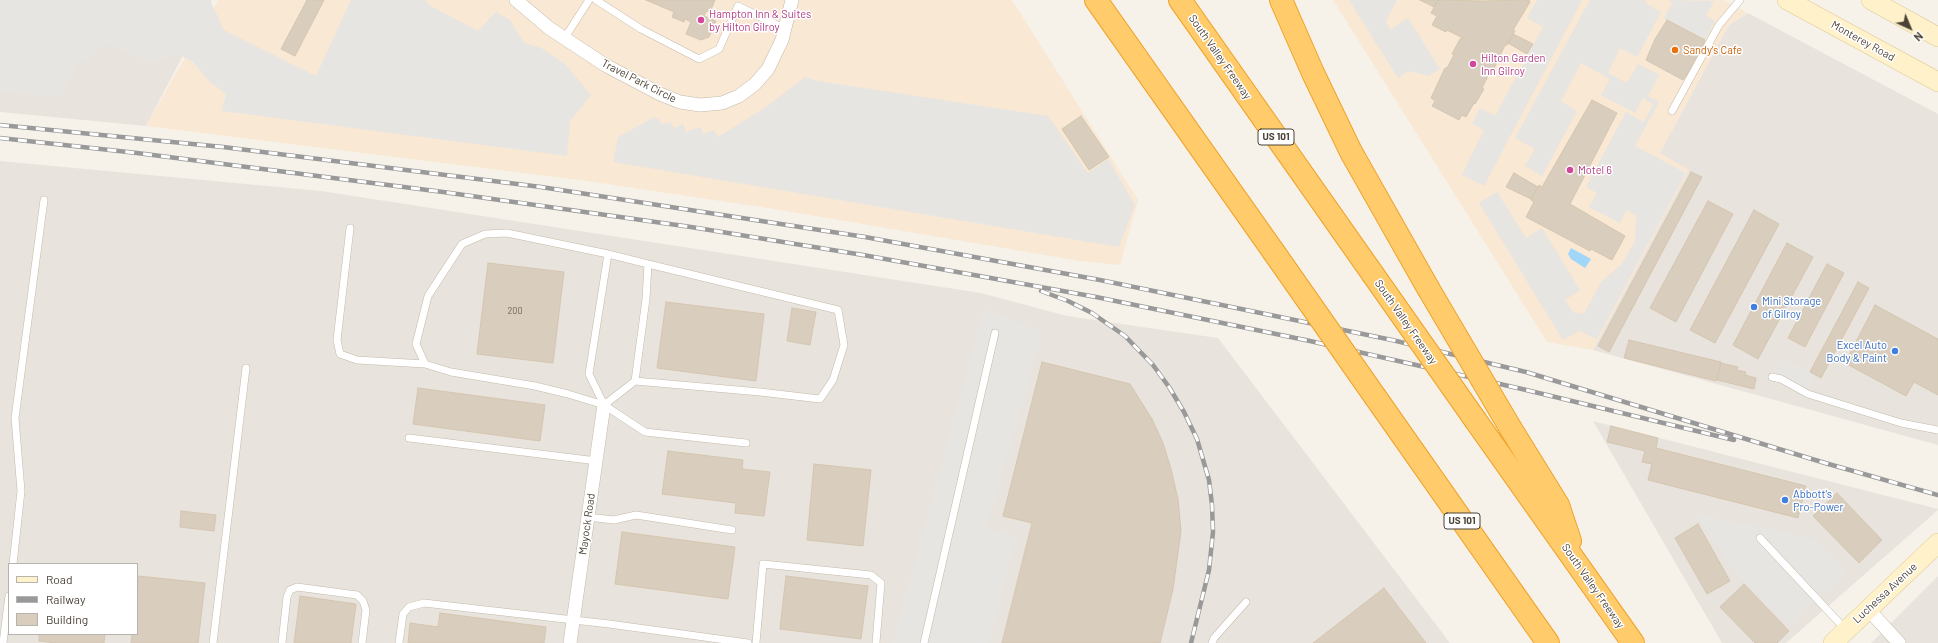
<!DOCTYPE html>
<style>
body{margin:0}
#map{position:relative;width:1938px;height:643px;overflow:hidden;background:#f6f2e9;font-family:Barlow,sans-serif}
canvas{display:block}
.legend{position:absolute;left:8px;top:563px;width:130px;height:72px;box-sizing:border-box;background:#fff;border:1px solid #b7b3af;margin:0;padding:5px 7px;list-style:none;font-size:12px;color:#4b4236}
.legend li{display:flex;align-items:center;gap:8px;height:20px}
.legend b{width:20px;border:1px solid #b7b3af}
.north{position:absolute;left:1890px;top:8px;width:40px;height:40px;-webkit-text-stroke:3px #fff;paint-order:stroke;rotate:136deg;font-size:11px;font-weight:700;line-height:16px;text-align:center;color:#4b4236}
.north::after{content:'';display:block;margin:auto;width:14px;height:18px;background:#4b4236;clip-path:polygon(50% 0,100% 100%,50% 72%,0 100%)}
</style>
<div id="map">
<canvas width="1938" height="643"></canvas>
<ul class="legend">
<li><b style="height:5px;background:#fff1ca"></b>Road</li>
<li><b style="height:5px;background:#999"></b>Railway</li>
<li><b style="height:11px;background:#d9cebd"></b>Building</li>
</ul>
<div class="north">N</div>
</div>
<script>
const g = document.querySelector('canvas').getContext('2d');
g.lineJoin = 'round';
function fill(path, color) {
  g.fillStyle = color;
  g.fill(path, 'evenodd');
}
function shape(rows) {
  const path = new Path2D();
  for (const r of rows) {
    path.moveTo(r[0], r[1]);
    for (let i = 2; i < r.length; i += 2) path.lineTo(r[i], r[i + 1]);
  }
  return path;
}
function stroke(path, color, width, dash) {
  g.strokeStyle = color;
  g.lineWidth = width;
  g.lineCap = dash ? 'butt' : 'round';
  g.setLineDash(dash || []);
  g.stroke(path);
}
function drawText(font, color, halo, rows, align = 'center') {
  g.font = font + ' Barlow,sans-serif';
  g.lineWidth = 3;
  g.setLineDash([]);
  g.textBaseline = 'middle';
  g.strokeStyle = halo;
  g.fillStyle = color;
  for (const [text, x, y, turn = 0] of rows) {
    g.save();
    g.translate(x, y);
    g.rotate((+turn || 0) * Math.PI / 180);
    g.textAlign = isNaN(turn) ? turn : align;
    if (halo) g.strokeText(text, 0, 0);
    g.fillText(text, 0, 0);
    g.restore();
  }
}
const commercial = shape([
 [218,0,1012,0,1138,200,1120,265,1080,261,768,208,580,180,146,126],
 [1333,0,1724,0,1748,13,1729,25,1660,153,1690,169,1593,350,1547,342]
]);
const industrial = shape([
 [0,0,212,0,146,126,0,112],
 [1748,13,1938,114,1938,445,1593,350,1689,170,1660,153,1729,25],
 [0,161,321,191,981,293,1067,316,1218,338,1450,643,0,643],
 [9,564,137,564,137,634,9,634],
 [1593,421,1938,509,1938,510,1786,643,1722,643],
 [1938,576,1938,643,1871,643]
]);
const parking = shape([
 [0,0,210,0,224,30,316,76,351,0,425,0,429,5,478,31,496,12,510,20,524,43,541,48,565,64,591,95,570,121,567,156,222,111,226,94,210,82,193,62,175,53,153,64,108,44,76,66,60,97,0,92],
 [1349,0,1397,0,1386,21,1390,30,1408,18,1440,69,1428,76,1408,71,1398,78],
 [1537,0,1582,0,1484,186,1462,175,1484,130,1472,124,1480,108,1495,116,1543,27,1527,18],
 [1590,0,1647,0,1645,3,1661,12,1637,57,1620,48,1608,73,1627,83,1638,64,1659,75,1648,96,1659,102,1635,146,1686,173,1597,339,1579,331,1563,340,1479,203,1497,192,1526,238,1542,228,1580,290,1565,300,1573,312,1584,314,1601,282,1622,264,1635,241,1636,216,1627,210,1620,223,1589,207,1597,193,1586,187,1626,112,1644,122,1653,104,1643,98,1635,113,1601,95,1610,79,1581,63,1561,101,1577,111,1542,176,1525,166,1535,149,1515,138],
 [1668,0,1714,1,1706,16,1715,21,1705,40,1664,18,1673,2],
 [805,77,818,81,1048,116,1088,173,1108,159,1135,205,1119,247,613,162,618,137,654,117,659,119,662,124,671,122,674,128,683,124,686,132,701,127,703,134,714,130,718,137,766,107],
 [984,308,1043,332,986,530,1015,537,989,643,893,643],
 [1783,358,1816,375,1807,394,1772,378],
 [1694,513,1813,539,1846,572,1790,626,1737,576]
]);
const water = shape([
 [1571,248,1591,259,1585,268,1571,259,1568,254]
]);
const building = shape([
 [307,0,324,0,295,56,281,49,307,0],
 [646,0,715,0,710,12,706,11,704,16,716,21,709,37,701,40,686,34,691,22,685,19,684,22,672,17,674,12,646,0],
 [1420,0,1438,0,1434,7,1420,0],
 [1438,0,1483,1,1529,0,1530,2,1513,30,1515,31,1507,45,1505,45,1491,75,1489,74,1482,88,1484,89,1475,104,1474,103,1466,117,1462,115,1459,120,1432,106,1435,101,1431,98,1445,68,1447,68,1454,55,1452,54,1460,39,1463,38,1447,30,1446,32,1432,25,1437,16,1431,13,1438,0],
 [1667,20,1705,40,1696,61,1683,80,1646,60,1655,39,1667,20],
 [1513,34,1533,44,1527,54,1508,43,1513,34],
 [1592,100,1617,113,1570,204,1625,236,1612,260,1591,249,1590,251,1526,217,1534,202,1531,200,1539,185,1542,187,1592,100],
 [1081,116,1109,157,1089,170,1062,129,1081,116],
 [1691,172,1702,177,1609,352,1598,346,1691,172],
 [1514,173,1538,187,1531,199,1506,187,1514,173],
 [1708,201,1733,214,1676,322,1650,308,1708,201],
 [1754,210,1779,224,1715,343,1690,330,1754,210],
 [1787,243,1813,257,1758,359,1733,345,1787,243],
 [488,263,564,272,553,363,477,354,488,263],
 [1827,264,1844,273,1805,347,1788,338,1827,264],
 [1858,282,1869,288,1821,378,1810,372,1858,282],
 [666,302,764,314,756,381,657,368,666,302],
 [1875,305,1938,339,1938,395,1914,382,1906,396,1845,363,1875,305],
 [792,308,816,312,810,345,787,341,792,308],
 [1629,340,1721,362,1716,381,1624,358,1629,340],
 [1042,362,1130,384,1152,419,1163,443,1171,469,1178,499,1181,531,1173,589,1160,643,1002,643,1032,523,1003,516,1042,362],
 [1721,363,1738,367,1737,370,1746,372,1745,375,1756,378,1754,389,1717,380,1721,363],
 [418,388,545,405,540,441,413,424,418,388],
 [1611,426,1658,438,1656,448,1806,486,1798,518,1648,480,1652,464,1642,462,1645,451,1607,442,1611,426],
 [668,451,743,460,742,469,770,472,764,516,735,513,736,503,662,494,668,451],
 [814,464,871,470,863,546,807,540,814,464],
 [1837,493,1882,540,1859,563,1813,516,1837,493],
 [181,511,216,515,214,531,180,527,181,511],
 [1698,524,1730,581,1707,594,1675,538,1698,524],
 [622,532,735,547,728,599,615,584,622,532],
 [138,576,205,583,198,643,131,643,132,634,137,634,138,576],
 [786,576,868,586,861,639,780,629,786,576],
 [1744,584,1789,631,1777,643,1755,643,1720,607,1744,584],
 [1384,588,1426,643,1313,643,1384,588],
 [300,596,356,604,351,643,294,643,300,596],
 [440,613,546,627,544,643,408,643,410,623,438,627,440,613],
 [39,634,105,634,104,643,56,643,39,641,39,634]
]);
const lane = shape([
 [596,0,641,29,699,59,719,49,738,6,785,29],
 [564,39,589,0],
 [1672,111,1719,25,1740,0],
 [350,228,337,340,340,354,357,360,425,364],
 [608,254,648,264],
 [1772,377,1781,379,1808,394,1901,423,1938,430],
 [604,405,589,374,608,254,507,233,485,234,462,244,428,296,416,344,425,364,451,372,535,386,568,394,604,405,645,432,746,443],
 [604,405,635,381,646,299,648,264,838,310,844,345,833,380,820,399,760,392,635,381],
 [409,438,597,461],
 [587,517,614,520,636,515,732,530],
 [1760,538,1846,630],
 [13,564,21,491,15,418,44,200],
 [3,643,9,596],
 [213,643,246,368],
 [282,643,287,597,290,590,297,587,357,595,363,601,366,610,362,643],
 [399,643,403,614,409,607,424,603,609,624,748,643],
 [756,643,763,564,871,575,881,583,876,643],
 [924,643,995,333],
 [1212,643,1214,638,1246,602]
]);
const street = shape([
 [516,0,549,28,605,65,660,94,680,102,700,105,722,103,739,96,755,84,768,69,782,40,792,0],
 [1868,609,1899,643],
 [570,643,604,405]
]);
const secondary = shape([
 [1787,0,1938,82],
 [1871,0,1938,37],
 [1833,643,1938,543]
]);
const highway = shape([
 [1096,0,1273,251],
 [1180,0,1372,273],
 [1281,0,1313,73,1351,152,1428,288],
 [1376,398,1548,643],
 [1476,421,1633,643],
 [1511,429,1558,505,1570,541]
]);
const rail = shape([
 [0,125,223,147,541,187,865,237,1100,280,1392,340,1526,372,1825,463,1938,495],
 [0,138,137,153,443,192,691,227,863,255,1096,297,1310,341,1522,389,1734,440],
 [1041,291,1068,301,1092,313,1125,336,1153,365,1169,387,1184,412,1197,439,1209,480,1212,505,1213,532,1209,570,1191,643]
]);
const highwayBridge = shape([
 [1273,251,1376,398],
 [1372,273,1476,421],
 [1428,288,1511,429]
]);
const markers = [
 [701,20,4,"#d1479c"],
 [1675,50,4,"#e8710a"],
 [1473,64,4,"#d1479c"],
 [1570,170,4,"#d1479c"],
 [1754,307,4,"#3f7fe0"],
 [1895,351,4,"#3f7fe0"],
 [1785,500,4,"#3f7fe0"]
];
const numberNames = [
 ["200",515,311]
];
const shields = [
 [1276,137,36],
 [1462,521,36]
];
const shieldNames = [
 ["US 101",1276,137],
 ["US 101",1462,521]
];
const hotelNames = [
 ["Hampton Inn & Suites",709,14],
 ["by Hilton Gilroy",709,27],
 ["Hilton Garden",1481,58],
 ["Inn Gilroy",1481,71],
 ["Motel 6",1578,170]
];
const streetNames = [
 ["Monterey Road",1863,41,29],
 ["South Valley Freeway",1220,57,55],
 ["Travel Park Circle",639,81,27],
 ["South Valley Freeway",1406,322,55],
 ["Mayock Road",587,524,-82],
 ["South Valley Freeway",1593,586,55],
 ["Luchessa Avenue",1885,593,-43]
];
const foodNames = [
 ["Sandy's Cafe",1683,50]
];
const shopNames = [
 ["Mini Storage",1762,301],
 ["of Gilroy",1762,314],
 ["Excel Auto",1887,345,"right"],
 ["Body & Paint",1887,358,"right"],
 ["Abbott's",1793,494],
 ["Pro-Power",1793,507]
];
fill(commercial, '#f9e8d3');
fill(industrial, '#e9e3dd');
fill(parking, '#e7e5e1');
fill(water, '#a0d6f8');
fill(building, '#d9cebd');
stroke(building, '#d5c6af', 1);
stroke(lane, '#c3baaa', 8);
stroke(street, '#c3baaa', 14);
stroke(secondary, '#dec996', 20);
stroke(highway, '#efa32b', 24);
stroke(lane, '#fff', 7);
stroke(street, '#fff', 13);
stroke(secondary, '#fff1ca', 19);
stroke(highway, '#ffcb6b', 22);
stroke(rail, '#999', 4.5);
stroke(rail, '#fff', 3, [9]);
stroke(highwayBridge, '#efa32b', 24, []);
stroke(highwayBridge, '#ffcb6b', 22);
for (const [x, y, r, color] of markers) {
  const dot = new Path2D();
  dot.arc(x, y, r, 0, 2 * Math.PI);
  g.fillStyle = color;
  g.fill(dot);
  stroke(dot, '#fff', 1.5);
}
drawText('9px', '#6e6558', null, numberNames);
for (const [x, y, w] of shields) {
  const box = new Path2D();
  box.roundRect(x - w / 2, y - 8, w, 16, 3);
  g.fillStyle = '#fff';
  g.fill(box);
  stroke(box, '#4b4236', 1);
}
drawText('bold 10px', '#4b4236', null, shieldNames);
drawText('11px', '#b23c85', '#fff', hotelNames, 'left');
drawText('11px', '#4b4236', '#fff', streetNames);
drawText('11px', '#c56008', '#fff', foodNames, 'left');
drawText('11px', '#366cbe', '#fff', shopNames, 'left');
</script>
